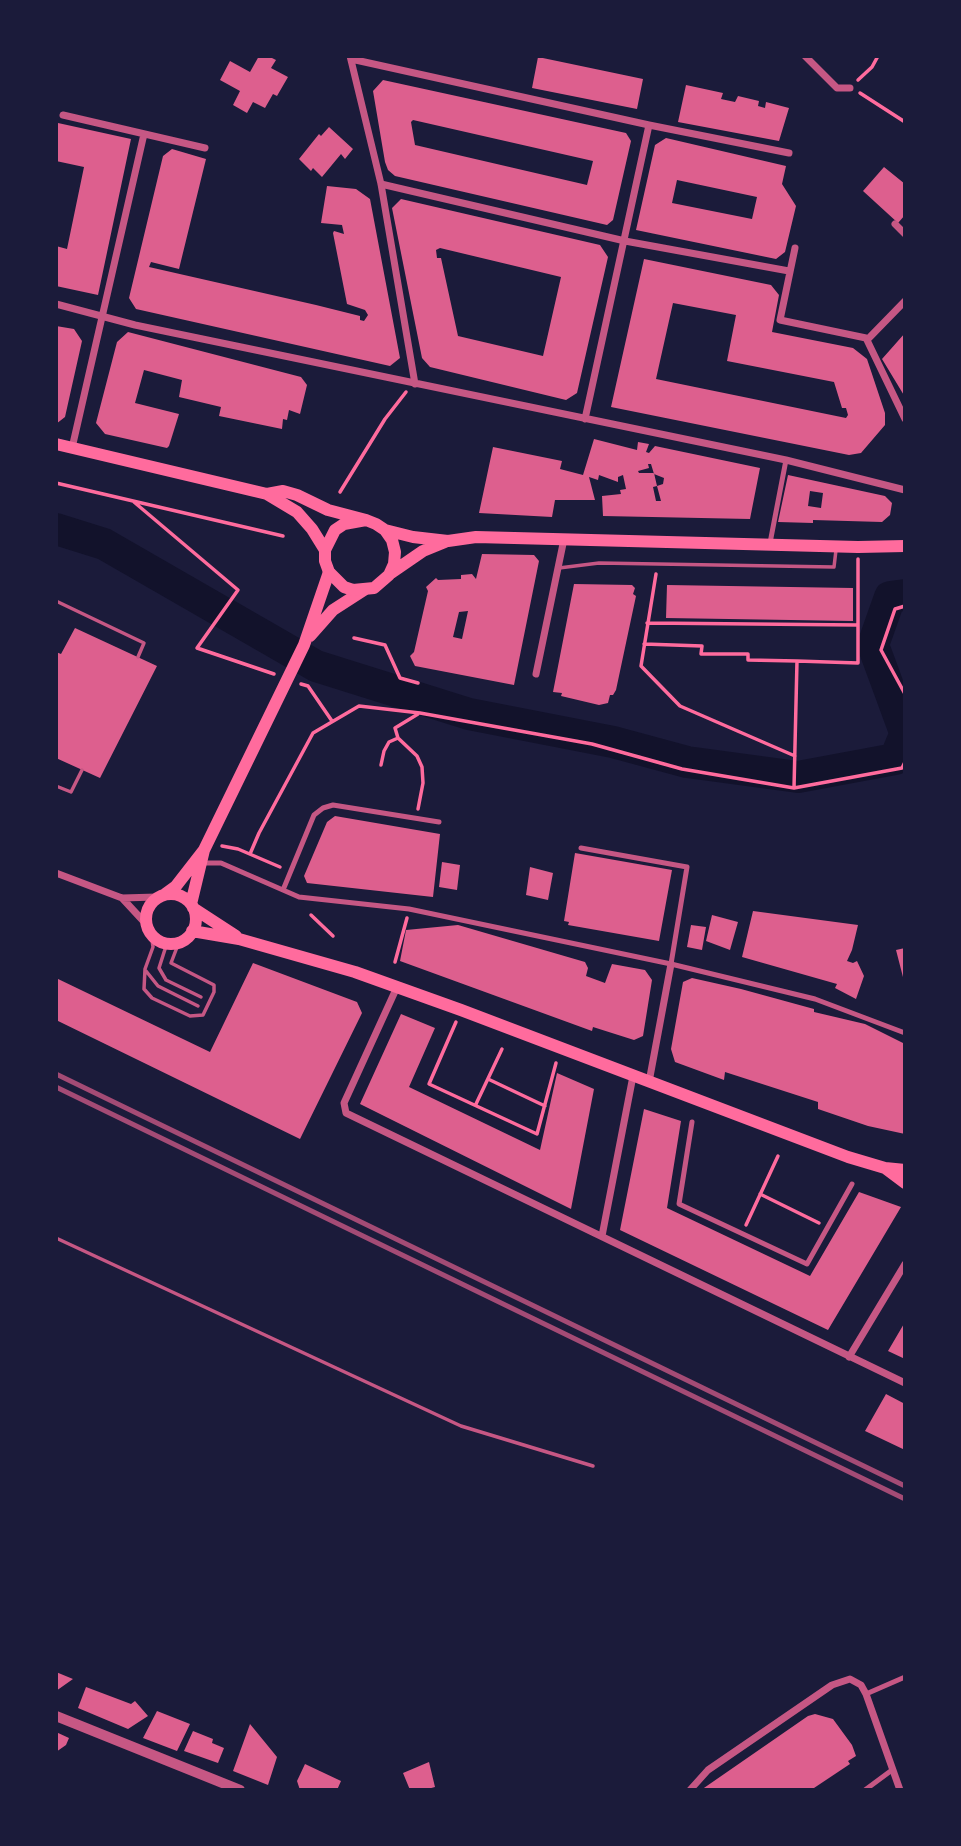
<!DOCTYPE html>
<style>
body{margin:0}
#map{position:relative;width:961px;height:1846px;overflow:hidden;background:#1b1b3a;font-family:Raleway,sans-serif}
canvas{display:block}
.frame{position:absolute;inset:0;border:58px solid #1b1b3a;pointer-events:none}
</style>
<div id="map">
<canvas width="961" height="1846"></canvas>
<div class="frame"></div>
</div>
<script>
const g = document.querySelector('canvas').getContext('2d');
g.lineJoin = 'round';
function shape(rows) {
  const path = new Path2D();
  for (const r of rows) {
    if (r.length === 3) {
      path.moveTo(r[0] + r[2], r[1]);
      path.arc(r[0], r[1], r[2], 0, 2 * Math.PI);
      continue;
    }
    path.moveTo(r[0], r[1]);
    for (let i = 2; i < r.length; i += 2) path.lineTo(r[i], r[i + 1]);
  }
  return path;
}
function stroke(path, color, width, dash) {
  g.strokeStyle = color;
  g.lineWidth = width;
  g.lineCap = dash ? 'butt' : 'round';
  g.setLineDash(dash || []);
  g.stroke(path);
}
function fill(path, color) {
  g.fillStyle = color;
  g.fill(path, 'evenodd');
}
const river = shape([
 [56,529,104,544,316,666,469,714,613,742,687,762,798,777,895,759,905,735],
 [905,595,890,597,873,645,905,732]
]);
const building = shape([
 [259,56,268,56,276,60,271,68,288,77,277,96,273,94,265,108,253,102,247,113,233,105,240,91,220,80,230,61,250,72],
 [538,57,643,79,637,109,532,88],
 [383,80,626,133,631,141,613,220,607,225,395,176,388,170,385,162,373,91],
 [413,120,593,161,587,185,415,145,411,122],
 [686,85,723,93,721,99,735,102,738,96,759,101,758,106,765,108,766,102,789,108,779,141,678,122],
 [58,123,131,139,98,295,56,286,56,246,67,249,84,167,56,161],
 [329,127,353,149,345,159,341,154,322,177,313,168,311,171,299,159,319,134,321,136],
 [666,138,786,166,782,184,796,206,785,252,776,259,636,230,655,145],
 [677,180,757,197,752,219,672,203],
 [172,149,206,159,179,269,151,262,149,267,316,305,360,316,360,320,364,321,368,315,365,310,347,304,333,233,334,231,344,234,342,225,321,223,327,186,356,189,370,199,400,358,390,366,136,309,129,298,163,156],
 [884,167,905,184,905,215,898,223,863,191],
 [401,199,600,245,608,257,577,393,566,400,430,367,422,358,392,208],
 [440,248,561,277,543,356,458,336,441,258,437,258,436,250],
 [644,259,771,285,779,295,772,332,853,348,867,359,885,413,885,425,861,453,849,455,611,407],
 [673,303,736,315,727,361,834,382,842,408,846,408,848,415,846,418,656,379],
 [56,326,74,329,82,341,65,417,56,424],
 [128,332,301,377,307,385,300,414,289,410,287,420,283,419,282,429,219,416,221,407,179,397,182,380,144,370,135,403,179,414,169,446,167,448,105,434,96,423,117,342],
 [905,333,905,397,882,359],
 [594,439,637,450,638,442,649,444,646,452,649,453,655,446,760,468,750,519,603,516,602,496,621,494,620,490,626,489,623,475,618,477,618,482,599,475,598,480,589,477,595,500,555,500,552,517,479,513,493,447,562,461,560,469,583,475],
 [648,464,651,464,654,474,664,478,663,484,657,486,661,501,656,501,653,487,657,486,654,473,639,473,638,471,649,468],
 [788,475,885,496,892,503,890,515,882,522,813,520,813,523,778,522],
 [810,491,823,493,821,508,808,506],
 [482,554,534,555,539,561,514,685,415,666,410,656,414,652,428,591,426,587,436,578,438,580,461,579,461,575,472,574,476,579],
 [468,611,462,639,453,637,459,612],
 [574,584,632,585,635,588,633,594,636,596,616,690,613,695,610,695,608,703,599,705,561,696,562,693,553,692],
 [667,585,853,588,853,621,666,618],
 [75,628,157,666,100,778,56,758,56,652,61,654],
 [335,816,440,834,433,897,307,883,304,876,327,822],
 [575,853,672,870,659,941,568,925,569,922,564,921],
 [442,862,460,865,457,890,439,887],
 [530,867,553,873,548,900,526,895],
 [753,911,858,925,852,950,847,961,853,963,857,961,864,976,856,999,835,988,837,984,742,957],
 [712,915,738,922,730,950,706,941],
 [458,925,585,962,588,968,586,976,605,983,612,964,645,970,652,980,643,1036,634,1040,593,1027,592,1031,400,961,406,930],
 [691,925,706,927,702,950,687,947],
 [905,948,905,981,904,981,896,950],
 [253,963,357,1002,362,1013,300,1139,56,1020,56,978,210,1052],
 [692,978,741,989,814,1009,814,1012,865,1024,905,1044,905,1134,868,1126,818,1109,818,1102,725,1072,724,1080,675,1062,671,1049,683,982],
 [401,1014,435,1028,409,1087,540,1150,557,1073,594,1089,571,1209,360,1104],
 [644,1109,681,1121,667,1208,810,1276,859,1192,901,1207,828,1330,620,1230],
 [905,1322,905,1359,888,1351],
 [886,1394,905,1404,905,1450,865,1431],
 [56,1672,73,1679,56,1691],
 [86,1687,131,1704,135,1701,148,1716,128,1729,78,1708],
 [157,1711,190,1724,177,1751,143,1738],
 [815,1714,833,1719,852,1745,856,1756,848,1761,850,1764,811,1790,701,1790,808,1716],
 [250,1724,277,1757,268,1785,233,1771],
 [193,1731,213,1739,212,1743,224,1748,218,1763,184,1751],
 [56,1732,69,1738,66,1745,56,1752],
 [429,1762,435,1787,424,1790,410,1790,403,1773],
 [305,1764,341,1781,337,1790,300,1790,297,1781]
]);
const path = shape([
 [858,80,872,67,878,56],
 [860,93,905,122],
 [56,483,283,536],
 [340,492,385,419,406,392],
 [134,502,238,590,197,648,274,674],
 [656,574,641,666,680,706,795,756],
 [905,606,895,609,881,650,905,694],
 [647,623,858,625],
 [354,638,385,645,400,678,418,683],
 [644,644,702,646,701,654,748,654,748,660,797,661,794,788],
 [797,661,858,663,858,559],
 [301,684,308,686,332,721],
 [381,765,384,751,389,742,398,738],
 [418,809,423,783,422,767,417,756,398,738,395,728,418,714],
 [222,846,238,849,280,867],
 [250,854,259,833,313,733,359,706,420,713,592,744,682,769,794,788,902,768,905,762],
 [311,915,333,936],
 [395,962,407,918],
 [456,1022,429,1084,537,1134,556,1063],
 [488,1079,545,1106],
 [476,1104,502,1049],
 [760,1194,819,1223],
 [746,1225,778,1156]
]);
const service = shape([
 [559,568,599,563,834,567,836,550],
 [56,601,144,643,138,657],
 [56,786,71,792,82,770],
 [151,933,153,947,145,969,144,989,152,998,190,1016,203,1015,214,992,214,985,171,963,179,942],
 [167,943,159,968,166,980,201,997],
 [146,971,158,986,198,1006],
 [56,1238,461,1426,593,1466]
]);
const pedestrian = shape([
 [770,543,786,460],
 [581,848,687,867,671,964],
 [200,863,221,863,299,897,409,909,671,964,815,999,905,1033],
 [283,890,314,815,323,808,333,805,439,822],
 [692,1122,679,1204,807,1264,852,1184],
 [866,1694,905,1677],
 [865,1790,892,1770]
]);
const minor = shape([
 [350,56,381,184,415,384],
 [805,56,837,88,850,88],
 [351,59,649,125,789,153],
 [63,115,205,148],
 [381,184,625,241,789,271],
 [895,224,905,234],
 [795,248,780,320,866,338,905,419],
 [56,304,135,325,786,460,905,490],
 [867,340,905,301],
 [585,419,649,125],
 [72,448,144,134],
 [536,674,564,539],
 [56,873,122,898,157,897],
 [122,898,147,925],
 [397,987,344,1103,346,1113,905,1383],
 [649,1082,671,964],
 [602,1236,633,1076],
 [849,1357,905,1264],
 [690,1790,708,1770,832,1685,850,1679,861,1685,866,1694,900,1790]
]);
const tertiary = shape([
 [56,1716,240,1790]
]);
const primary = shape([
 [310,636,333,610,364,590],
 [165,894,176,886,204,850,304,645,329,572],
 [171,919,25],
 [191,904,204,850],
 [193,908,236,936],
 [192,931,239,939,355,972,461,1010,848,1157,885,1168,905,1170],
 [885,1168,905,1183]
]);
const trunk = shape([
 [56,444,267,494,297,512,312,529,325,550],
 [267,494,283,491,297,495,328,510,366,520,376,524,385,530,392,540,395,552,394,564,389,575,374,588,353,590,344,587,329,572,325,561,325,550,335,530,344,524,366,520],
 [385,530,413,537,448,541,476,537,858,547,905,546],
 [391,573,423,551,445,542]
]);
const rail = shape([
 [56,1074,905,1486],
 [56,1087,905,1499]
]);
stroke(river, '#12122b', 32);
fill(building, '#dd5f8e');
stroke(path, '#ff6b9d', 3.5);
stroke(service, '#c65784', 3.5);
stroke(pedestrian, '#c65784', 5);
stroke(minor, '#c65784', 7);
stroke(tertiary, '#c65784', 10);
stroke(primary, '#ff6b9d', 12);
stroke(trunk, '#ff6b9d', 12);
stroke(rail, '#a44b75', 5);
</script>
